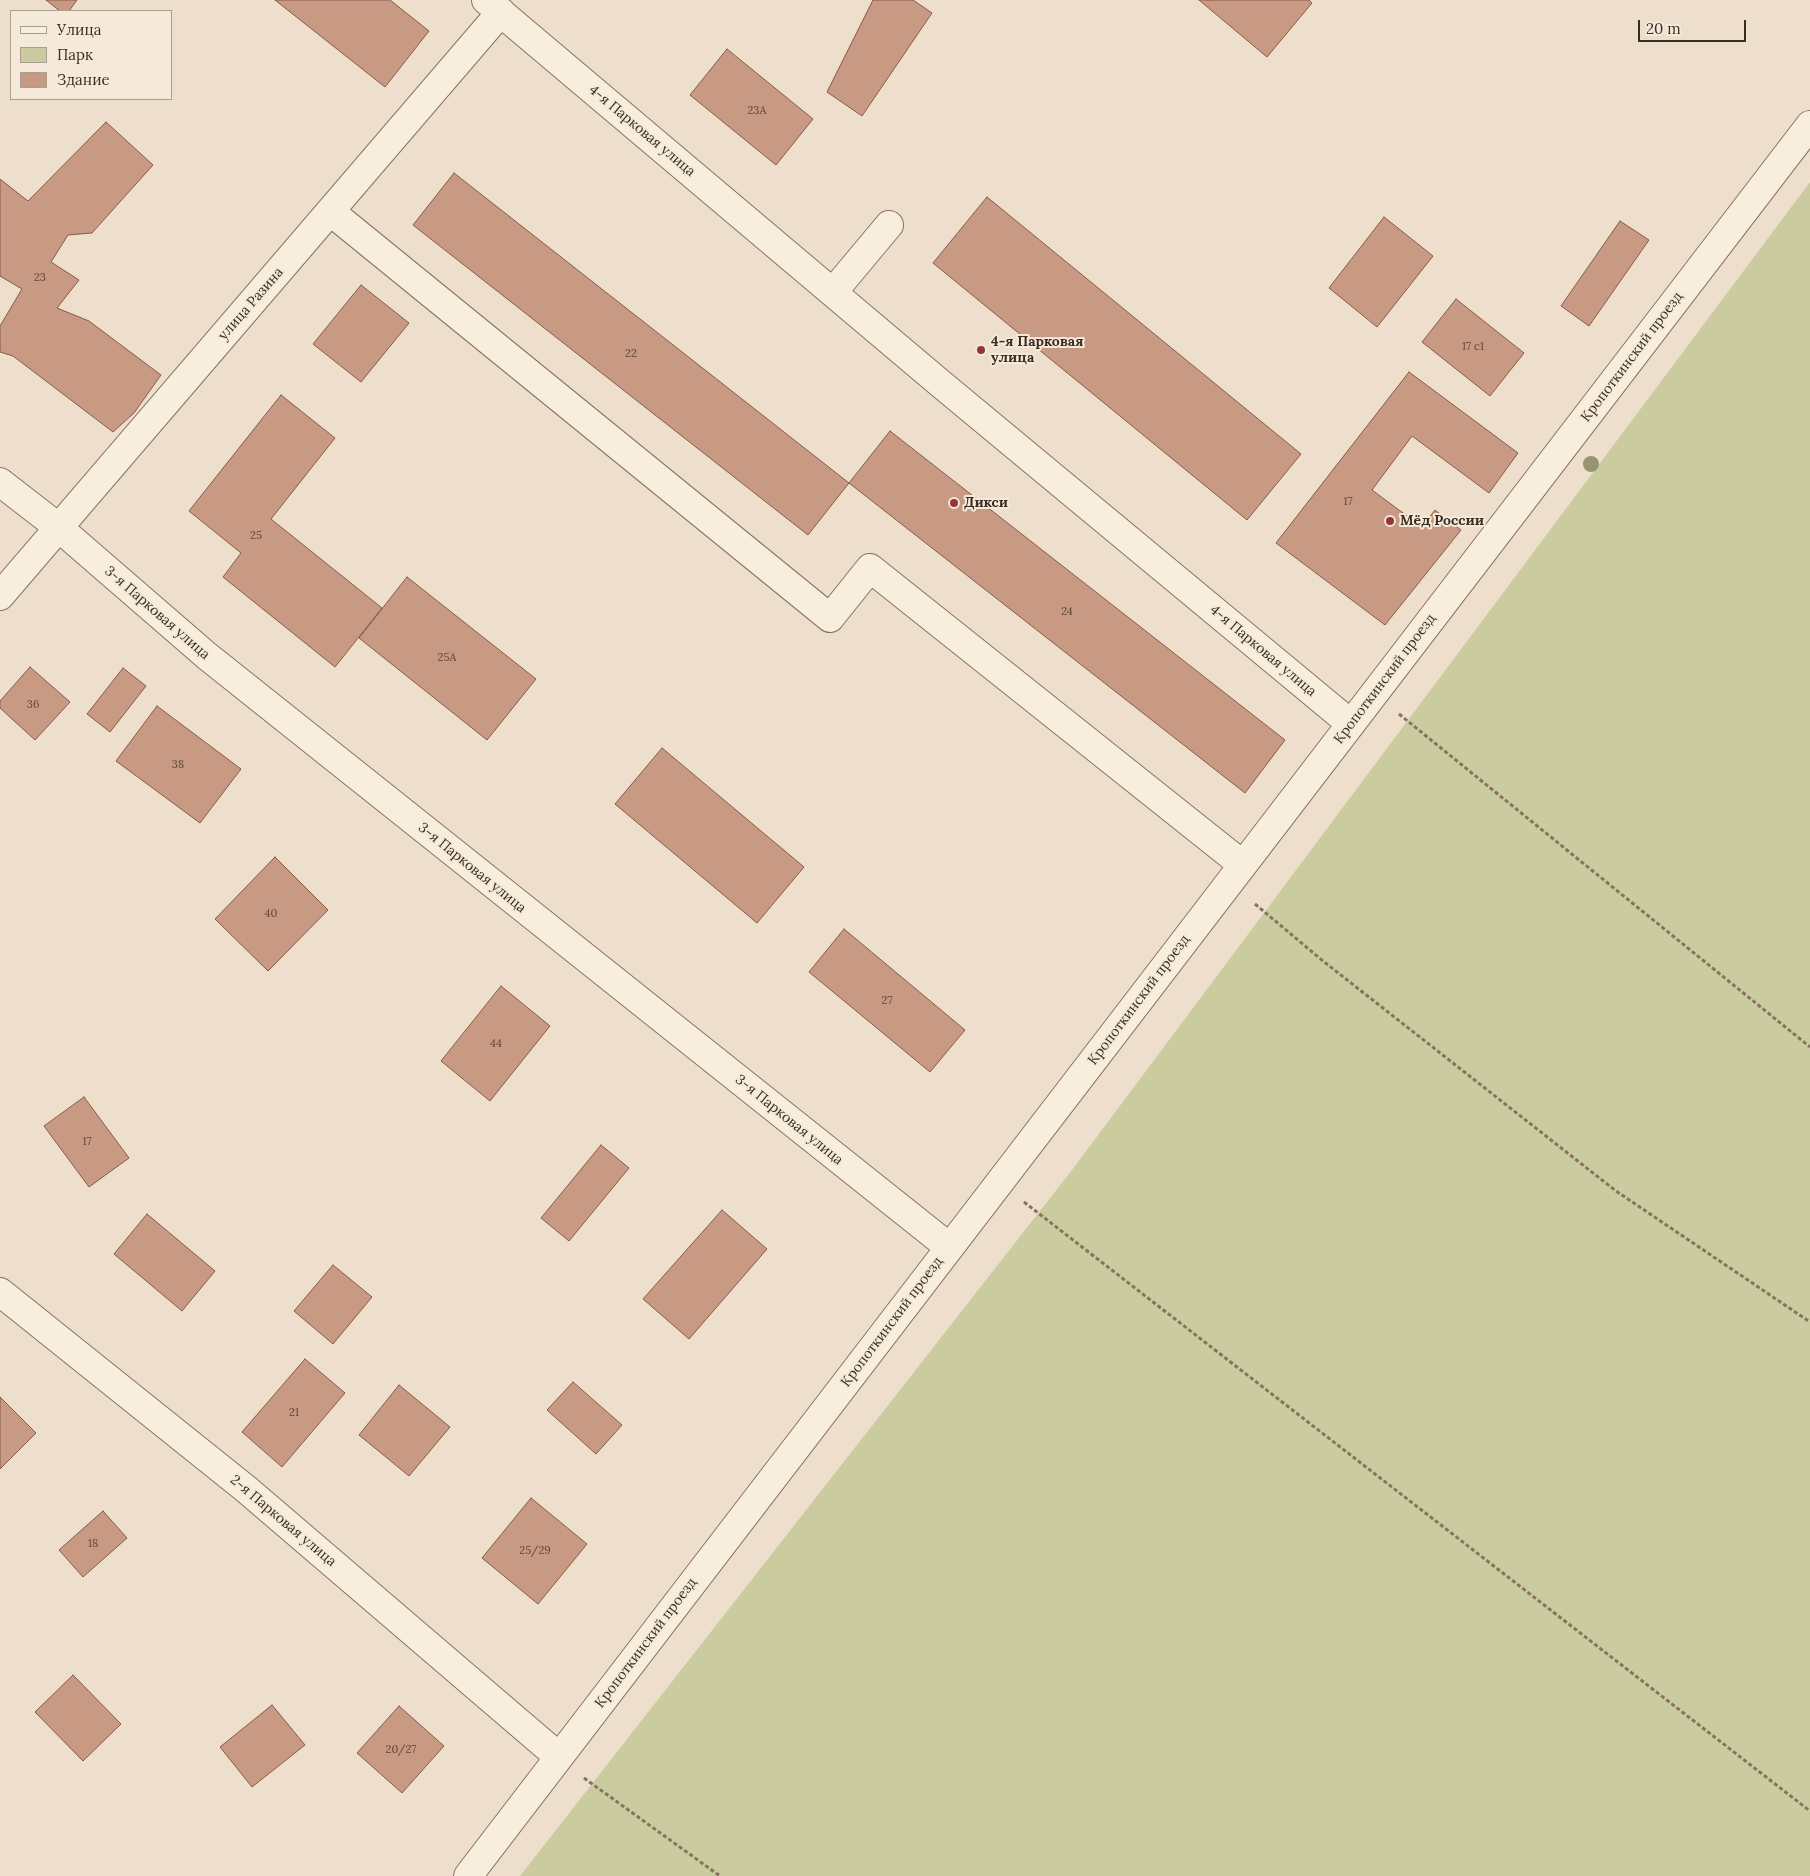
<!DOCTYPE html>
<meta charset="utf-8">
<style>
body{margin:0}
#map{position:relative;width:1810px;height:1876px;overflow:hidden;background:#eddfcb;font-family:Lora,serif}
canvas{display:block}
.legend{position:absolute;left:10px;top:10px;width:162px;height:90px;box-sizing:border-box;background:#f5eada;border:1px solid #ab9e90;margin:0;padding:6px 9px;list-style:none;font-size:15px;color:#3b2c22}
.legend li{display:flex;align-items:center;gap:10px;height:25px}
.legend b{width:25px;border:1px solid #ab9e90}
.scale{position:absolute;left:1638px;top:20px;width:108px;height:22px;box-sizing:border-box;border:2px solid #3b2c22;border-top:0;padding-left:6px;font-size:15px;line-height:18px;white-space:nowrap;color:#3b2c22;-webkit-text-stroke:4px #f5eada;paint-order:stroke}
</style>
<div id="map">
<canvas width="1810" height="1876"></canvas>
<ul class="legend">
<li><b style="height:6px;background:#f8eede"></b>Улица</li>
<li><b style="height:14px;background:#cacb9f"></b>Парк</li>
<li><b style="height:14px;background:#c89983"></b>Здание</li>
</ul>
<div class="scale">20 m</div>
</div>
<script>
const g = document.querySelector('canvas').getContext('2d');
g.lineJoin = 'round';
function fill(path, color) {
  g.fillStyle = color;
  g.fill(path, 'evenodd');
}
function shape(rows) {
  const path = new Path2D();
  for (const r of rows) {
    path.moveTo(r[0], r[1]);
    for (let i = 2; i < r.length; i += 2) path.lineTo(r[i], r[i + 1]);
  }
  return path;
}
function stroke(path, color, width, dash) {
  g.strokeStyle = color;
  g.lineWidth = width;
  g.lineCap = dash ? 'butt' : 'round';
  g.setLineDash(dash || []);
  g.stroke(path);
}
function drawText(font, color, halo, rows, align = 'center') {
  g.font = font + ' Lora,serif';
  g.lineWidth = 4;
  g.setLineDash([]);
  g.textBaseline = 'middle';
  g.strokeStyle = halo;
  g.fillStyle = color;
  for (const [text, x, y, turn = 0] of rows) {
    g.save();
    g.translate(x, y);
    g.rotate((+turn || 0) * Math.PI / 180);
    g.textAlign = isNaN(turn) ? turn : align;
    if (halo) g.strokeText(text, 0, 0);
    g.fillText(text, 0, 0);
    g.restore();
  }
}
const green = shape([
 [1810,182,1810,1876,520,1876,1072,1170]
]);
const building = shape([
 [46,0,77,0,69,11,60,11,46,0],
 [275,0,390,0,429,31,385,87,275,0],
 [873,0,913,0,932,13,862,116,827,92,873,0],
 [1199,0,1309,0,1312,3,1267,57,1199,0],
 [727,49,813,119,776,165,690,95,727,49],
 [106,122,153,165,92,233,68,235,51,262,79,280,57,308,89,321,161,375,134,413,113,432,13,356,0,352,0,326,22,289,0,276,0,179,28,201,106,122],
 [454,173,849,483,808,535,413,225,454,173],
 [987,197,1301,454,1247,520,933,263,987,197],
 [1384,217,1433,256,1377,327,1329,288,1384,217],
 [1620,221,1649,240,1589,326,1561,306,1620,221],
 [361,285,409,323,361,382,313,344,361,285],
 [1456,299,1524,353,1490,396,1422,342,1456,299],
 [1409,372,1518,453,1489,493,1412,436,1372,490,1422,527,1435,510,1461,530,1385,625,1276,543,1409,372],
 [281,395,335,438,271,519,382,608,335,667,223,577,241,553,189,511,281,395],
 [890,431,1285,740,1245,793,849,483,890,431],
 [407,577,536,679,487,740,359,638,407,577],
 [30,667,70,702,35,740,0,708,0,701,30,667],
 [123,668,146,686,110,732,87,714,123,668],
 [157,706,241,769,200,823,116,761,157,706],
 [662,748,804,867,757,923,615,804,662,748],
 [275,857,328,910,268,971,215,919,275,857],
 [844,929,965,1030,930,1072,809,972,844,929],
 [501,986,550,1026,490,1101,441,1061,501,986],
 [84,1097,129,1158,89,1187,44,1126,84,1097],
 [601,1145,629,1168,569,1241,541,1218,601,1145],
 [722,1210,767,1249,689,1339,643,1299,722,1210],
 [147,1214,215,1271,182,1311,114,1254,147,1214],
 [333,1265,372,1297,333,1344,294,1311,333,1265],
 [305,1359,345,1393,282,1467,242,1432,305,1359],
 [573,1382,622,1425,596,1454,547,1410,573,1382],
 [399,1385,450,1427,409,1476,359,1435,399,1385],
 [0,1397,36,1433,0,1469,0,1397],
 [531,1498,587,1544,538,1604,482,1558,531,1498],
 [103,1511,127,1538,83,1577,59,1550,103,1511],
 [73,1675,121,1724,83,1761,35,1712,73,1675],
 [272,1705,305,1745,252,1787,220,1747,272,1705],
 [399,1706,444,1746,402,1793,357,1753,399,1706]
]);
const path = shape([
 [1399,714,1810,1047],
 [1255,904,1323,961,1616,1191,1810,1322],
 [1024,1202,1810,1811],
 [584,1778,720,1876]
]);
const minor = shape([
 [486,0,941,384,1351,724],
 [331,212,830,618,870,568,1243,865],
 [833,292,889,225],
 [0,482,58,527,207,656,949,1247],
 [0,596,501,12],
 [0,1292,246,1489,559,1757],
 [468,1876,1810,125]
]);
const trees = [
 [1591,464]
];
const markers = [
 [981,350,5,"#95333e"],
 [954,503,5,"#95333e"],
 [1390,521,5,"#95333e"]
];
const numberNames = [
 ["23А",757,111],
 ["23",40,278],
 ["17 с1",1473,347],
 ["22",631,354],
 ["17",1348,502],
 ["25",256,536],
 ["24",1067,612],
 ["25А",447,658],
 ["36",33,705],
 ["38",178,765],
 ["40",271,914],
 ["27",887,1001],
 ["44",496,1044],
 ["17",87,1142],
 ["21",294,1413],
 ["18",93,1544],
 ["25/29",535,1551],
 ["20/27",401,1750]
];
const streetNames = [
 ["4-я Парковая улица",642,131,40],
 ["улица Разина",251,304,-49],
 ["Кропоткинский проезд",1632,357,-53],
 ["3-я Парковая улица",157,613,41],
 ["4-я Парковая улица",1263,651,40],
 ["Кропоткинский проезд",1385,679,-53],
 ["3-я Парковая улица",472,868,39],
 ["Кропоткинский проезд",1139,1000,-53],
 ["3-я Парковая улица",789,1120,39],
 ["Кропоткинский проезд",892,1322,-53],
 ["2-я Парковая улица",283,1521,40],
 ["Кропоткинский проезд",646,1643,-53]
];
const poiNames = [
 ["4-я Парковая",991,342],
 ["улица",991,358],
 ["Дикси",964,503],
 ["Мёд России",1400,521]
];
fill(green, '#cacb9f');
fill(building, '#c89983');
stroke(building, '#875a47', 1);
stroke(minor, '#897260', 30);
stroke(path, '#897260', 3, [4, 2.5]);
stroke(minor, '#f8eede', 28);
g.fillStyle = '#969472';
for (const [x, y] of trees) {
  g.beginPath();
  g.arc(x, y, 8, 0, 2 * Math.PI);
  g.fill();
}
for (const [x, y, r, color] of markers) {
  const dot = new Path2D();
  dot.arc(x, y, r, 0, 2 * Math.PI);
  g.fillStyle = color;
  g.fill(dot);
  stroke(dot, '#f5eada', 2);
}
drawText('11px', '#5e473a', null, numberNames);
drawText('14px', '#3b2c22', '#f5eada', streetNames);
drawText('bold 14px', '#3b2c22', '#f5eada', poiNames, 'left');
</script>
